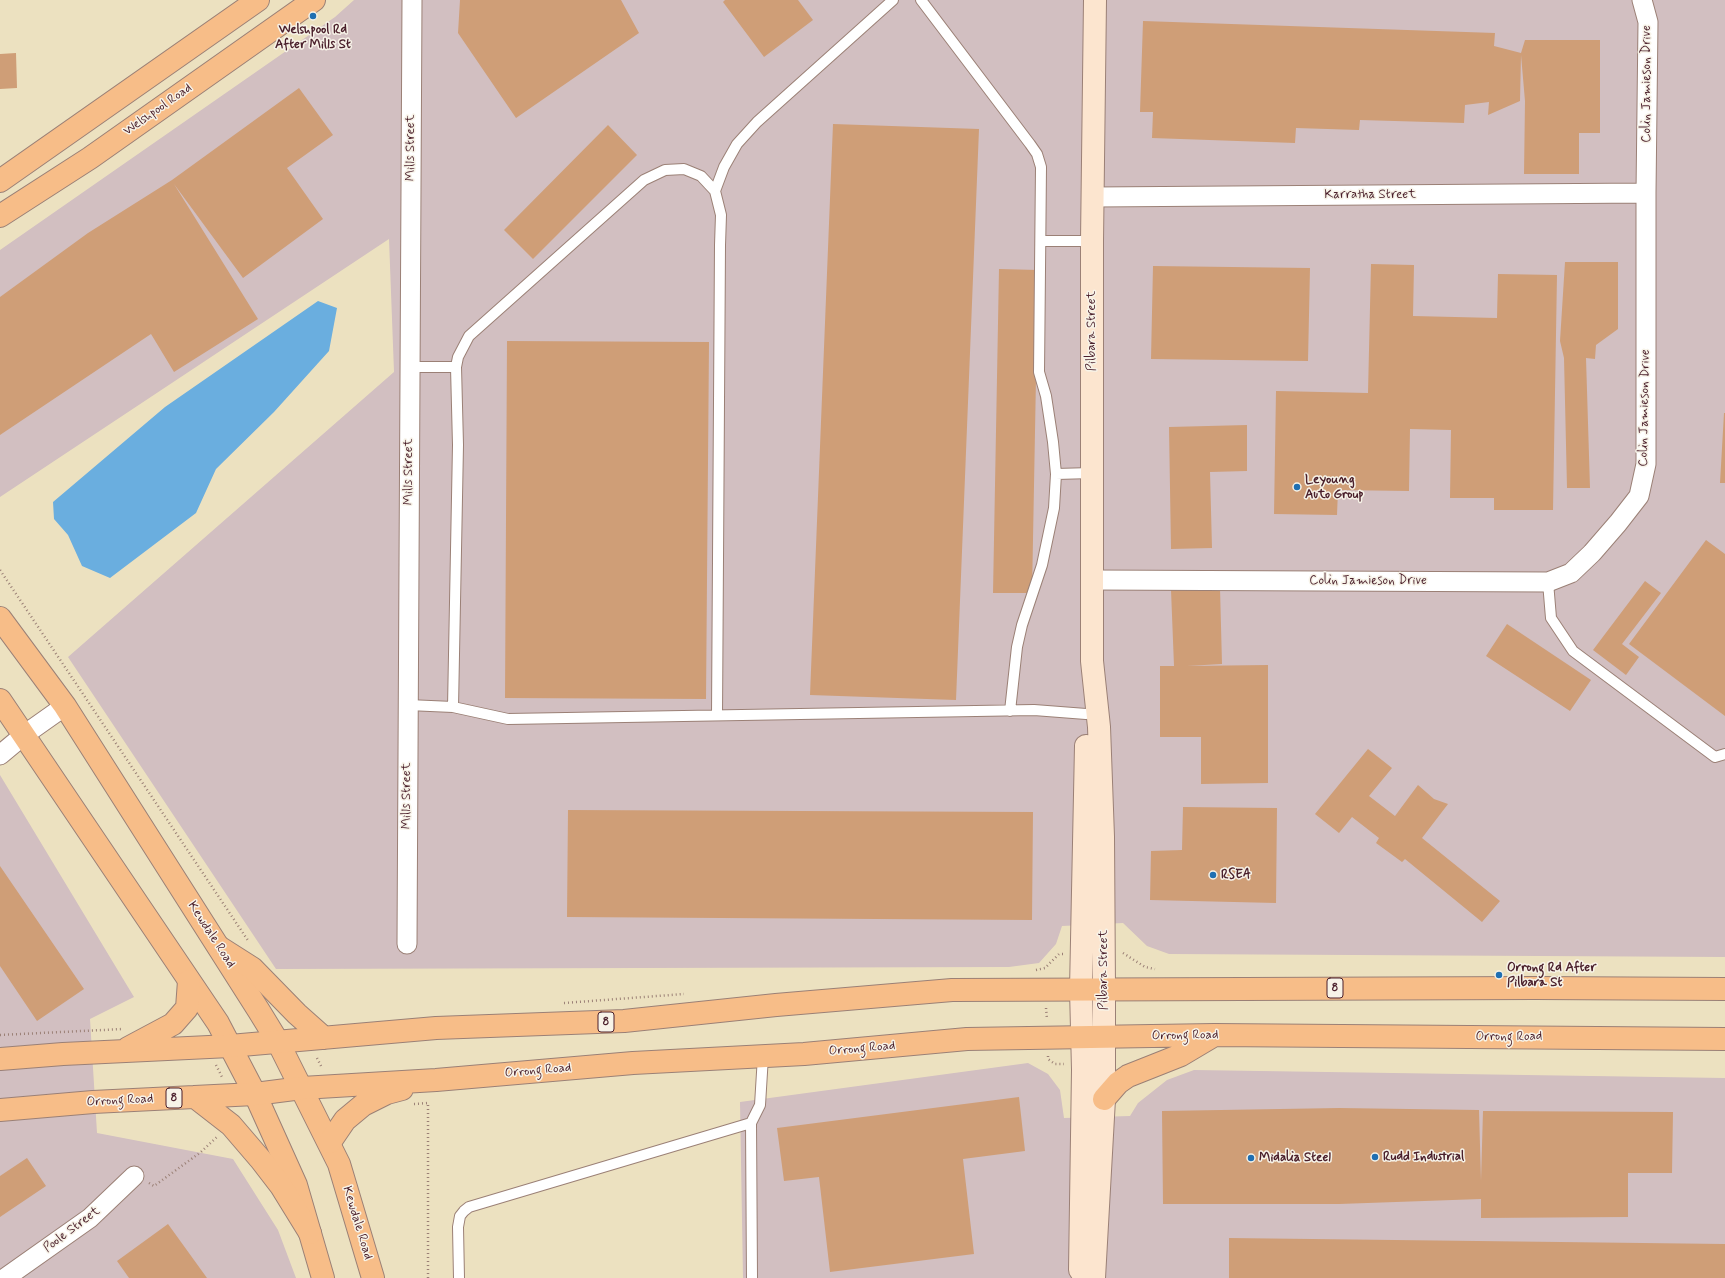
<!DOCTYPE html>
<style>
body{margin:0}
canvas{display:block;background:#ece1c0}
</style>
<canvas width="1725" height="1278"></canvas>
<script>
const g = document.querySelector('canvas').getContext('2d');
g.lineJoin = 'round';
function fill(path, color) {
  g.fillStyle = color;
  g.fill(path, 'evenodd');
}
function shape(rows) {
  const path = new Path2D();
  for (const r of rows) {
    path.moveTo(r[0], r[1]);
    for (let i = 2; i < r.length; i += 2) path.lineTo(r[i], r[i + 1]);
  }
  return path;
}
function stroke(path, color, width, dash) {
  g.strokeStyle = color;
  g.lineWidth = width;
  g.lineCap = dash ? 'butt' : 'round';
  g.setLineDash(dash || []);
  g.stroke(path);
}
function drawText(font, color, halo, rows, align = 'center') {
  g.font = font + ' Mynerve,sans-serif';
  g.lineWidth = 3;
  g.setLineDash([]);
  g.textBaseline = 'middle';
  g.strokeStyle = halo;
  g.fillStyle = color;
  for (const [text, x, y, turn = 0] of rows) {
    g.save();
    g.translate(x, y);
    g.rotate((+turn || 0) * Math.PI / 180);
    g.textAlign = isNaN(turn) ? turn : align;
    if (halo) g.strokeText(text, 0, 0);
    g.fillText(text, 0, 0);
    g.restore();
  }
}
const industrial = shape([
 [354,0,1725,0,1725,957,1169,954,1147,946,1123,923,1062,926,1056,944,1039,963,1009,967,276,969,68,657,394,372,389,239,0,497,0,250,335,17],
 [0,775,134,997,90,1019,97,1133,233,1159,278,1230,296,1278,0,1278],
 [1028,1063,1048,1074,1060,1090,1064,1118,1130,1116,1138,1103,1167,1080,1194,1070,1725,1078,1725,1278,743,1278,740,1102]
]);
const water = shape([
 [318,301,337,308,329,351,274,412,216,469,196,513,110,578,82,566,68,535,54,519,53,502,165,407]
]);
const building = shape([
 [460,0,621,0,639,33,516,118,458,33],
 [725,0,798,0,813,20,764,57,723,2],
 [1143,21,1495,33,1494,46,1521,53,1525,40,1600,40,1600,133,1579,133,1579,174,1524,174,1525,101,1521,55,1520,101,1488,115,1489,102,1465,105,1464,123,1360,120,1359,130,1296,128,1295,143,1152,138,1153,112,1140,112],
 [16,53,17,88,0,89,0,54],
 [299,88,333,135,287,168,323,219,243,278,174,184,258,319,174,372,151,334,0,435,0,297,88,233,172,180],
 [833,124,979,129,956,700,810,695],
 [608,125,637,155,533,259,504,230],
 [1565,262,1618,262,1618,329,1596,345,1595,359,1586,358,1590,488,1567,488,1564,358,1560,341],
 [1371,264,1414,265,1413,316,1497,318,1498,274,1557,275,1553,510,1494,510,1494,498,1450,498,1451,430,1410,429,1409,491,1338,490,1337,515,1274,514,1276,391,1368,393],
 [1153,266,1310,268,1308,361,1151,359],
 [999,269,1038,270,1032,593,993,593],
 [507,341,709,342,706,699,505,698],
 [1724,413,1725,413,1725,483,1720,483],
 [1247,425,1247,471,1210,472,1212,548,1171,549,1169,427],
 [1706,540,1725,554,1725,716,1629,644],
 [1645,581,1661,593,1622,644,1639,657,1626,675,1593,650],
 [1220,588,1222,664,1187,666,1268,665,1268,783,1201,784,1201,737,1160,737,1160,666,1174,666,1171,590],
 [1507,624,1591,680,1570,711,1486,656],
 [1368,749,1392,768,1369,796,1395,816,1418,785,1434,799,1448,804,1422,838,1500,901,1482,922,1405,859,1402,862,1376,843,1379,838,1352,817,1339,833,1315,814],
 [1183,807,1277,808,1276,903,1150,900,1151,851,1182,850],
 [568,810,1033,812,1032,920,567,917],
 [0,866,84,989,37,1021,0,966],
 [1019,1097,1025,1151,963,1159,974,1254,830,1272,819,1177,784,1181,777,1128],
 [1339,1108,1479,1110,1481,1181,1483,1111,1673,1112,1672,1173,1628,1173,1628,1217,1481,1218,1481,1199,1339,1204,1163,1204,1162,1111],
 [27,1158,46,1186,0,1217,0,1176],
 [168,1224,207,1278,129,1278,117,1261],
 [1229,1238,1725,1244,1725,1278,1229,1278]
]);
const path = shape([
 [0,570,249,942],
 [1123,953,1145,967,1155,969],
 [1036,970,1045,968,1059,954,1064,954],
 [564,1003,684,994],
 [1046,1008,1047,1019],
 [0,1035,123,1029],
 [1048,1056,1048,1059,1055,1064,1064,1064],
 [317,1058,322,1068],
 [216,1065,222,1077],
 [414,1104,428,1103,428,1278],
 [149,1183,154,1186,201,1152,217,1137]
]);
const service = shape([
 [921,0,1030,144,1037,154,1041,167,1039,372,1046,396,1053,442,1056,474,1054,508,1042,565,1022,625,1017,647,1010,711],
 [715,191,724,167,737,144,757,122,893,0],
 [1041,241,1092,241],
 [409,367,456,367],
 [1056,474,1092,473],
 [1548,582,1551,618,1573,651,1715,757,1725,754],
 [408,705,453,707,508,719,1034,710,1086,714],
 [453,707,458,445,456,367,458,357,469,336,644,180,665,170,684,169,701,176,715,191,721,215,720,245,717,715],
 [751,1123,752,1278],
 [459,1278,458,1227,460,1216,464,1211,469,1207,751,1123,760,1105,763,1056]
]);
const minor = shape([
 [1094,197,1646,193],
 [1092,580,1548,582,1571,573,1592,553,1618,523,1639,496,1646,464,1646,193,1648,22,1642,0],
 [0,755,24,735,65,706],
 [407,944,412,0],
 [5,1278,90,1218,134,1176]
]);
const secondary = shape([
 [1080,1270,1083,1070,1081,989,1086,746],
 [1094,1278,1104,1099,1104,989,1103,837,1099,727,1092,661,1092,241,1095,0]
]);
const primary = shape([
 [0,181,258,0],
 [0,216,90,158,314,0],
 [0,618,65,706,259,1011,278,1042,339,1164,373,1278],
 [0,700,218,1023,255,1094,296,1185,323,1278]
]);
const trunk = shape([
 [219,947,252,968,297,1014,324,1038],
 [128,1048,173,1024,187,1008,189,981],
 [0,1059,63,1054,230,1046,436,1028,624,1021,776,1005,952,990,1535,988,1725,989],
 [195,1097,231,1125,261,1160,281,1186,310,1233],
 [1104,1099,1118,1083,1128,1076,1181,1055,1213,1036],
 [0,1110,93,1102,255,1094,302,1088,436,1080,633,1063,804,1054,967,1039,1214,1035,1725,1039],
 [330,1142,345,1120,363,1105,387,1093,402,1089]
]);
const markers = [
 [313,16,4,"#1f6fb2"],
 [1297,487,4,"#1f6fb2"],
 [1213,875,4,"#1f6fb2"],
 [1499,975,4,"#1f6fb2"],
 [1375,1157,4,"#1f6fb2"],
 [1251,1158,4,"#1f6fb2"]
];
const shields = [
 [1335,988,16],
 [606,1022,16],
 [174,1098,16]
];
const shieldNames = [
 ["8",1335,988],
 ["8",606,1022],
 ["8",174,1098]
];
const poiNames = [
 ["Welshpool Rd",313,30,"center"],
 ["After Mills St",313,45,"center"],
 ["Leyoung",1305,480],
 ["Auto Group",1305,495],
 ["RSEA",1221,875],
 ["Orrong Rd After",1507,968],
 ["Pilbara St",1507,983],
 ["Rudd Industrial",1383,1157],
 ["Midalia Steel",1259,1158]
];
const streetNames = [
 ["Colin Jamieson Drive",1647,84,-90],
 ["Welshpool Road",158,110,-35],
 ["Mills Street",411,148,-90],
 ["Karratha Street",1370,195],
 ["Pilbara Street",1092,331,-90],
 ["Colin Jamieson Drive",1645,408,-89],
 ["Mills Street",409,472,-90],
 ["Colin Jamieson Drive",1368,581],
 ["Mills Street",407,796,-90],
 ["Kewdale Road",211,935,57],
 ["Pilbara Street",1104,970,-90],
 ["Orrong Road",1185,1036,-1],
 ["Orrong Road",1509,1037],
 ["Orrong Road",862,1049,-5],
 ["Orrong Road",538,1071,-5],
 ["Orrong Road",120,1101,-3],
 ["Kewdale Road",357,1223,73],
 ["Poole Street",72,1230,-37]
];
fill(industrial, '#d2bfc1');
fill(water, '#6aaedf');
fill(building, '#cf9e77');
stroke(service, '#9b8076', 12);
stroke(minor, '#9b8076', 21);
stroke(secondary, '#9b8076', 24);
stroke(primary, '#9b8076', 24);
stroke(trunk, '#9b8076', 24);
stroke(path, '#9b8076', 2.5, [1, 3]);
stroke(service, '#fff', 10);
stroke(minor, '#fff', 19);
stroke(secondary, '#fce5cf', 22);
stroke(primary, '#f7bd88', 22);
stroke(trunk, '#f7bd88', 22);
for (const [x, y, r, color] of markers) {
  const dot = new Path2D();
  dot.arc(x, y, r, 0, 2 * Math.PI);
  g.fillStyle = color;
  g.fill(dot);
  stroke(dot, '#f7f3e8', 1.5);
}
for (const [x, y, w] of shields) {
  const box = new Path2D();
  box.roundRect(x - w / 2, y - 10, w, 20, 3);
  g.fillStyle = '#f7f3e8';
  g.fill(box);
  stroke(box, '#4a1f2b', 1);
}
drawText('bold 12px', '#4a1f2b', null, shieldNames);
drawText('bold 13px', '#4a1f2b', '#f7f3e8', poiNames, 'left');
drawText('13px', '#4a1f2b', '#f7f3e8', streetNames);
</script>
